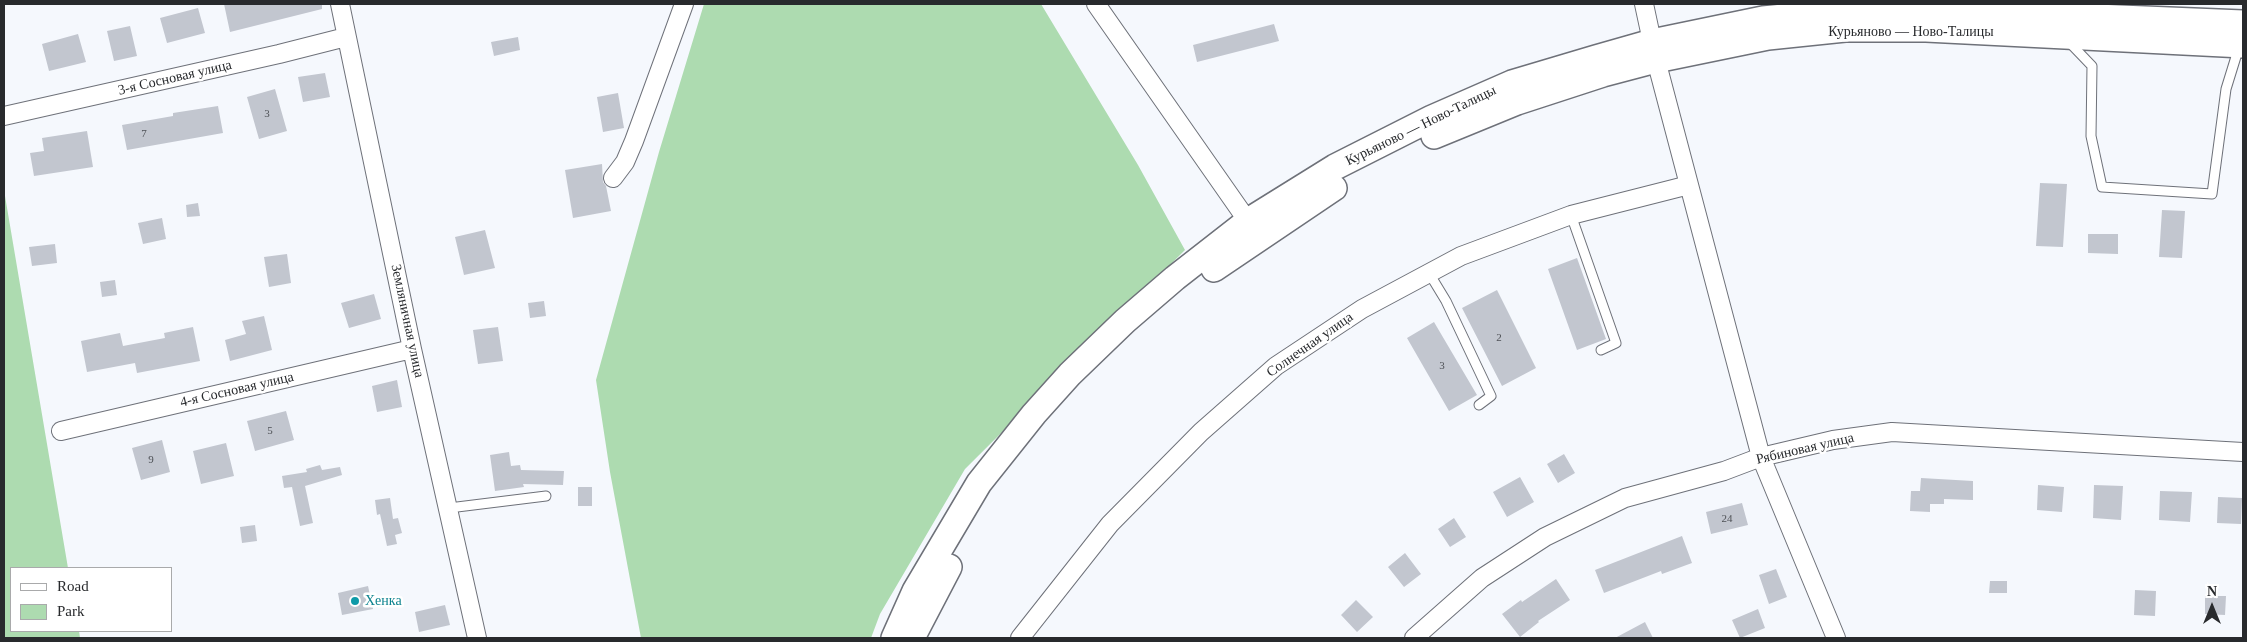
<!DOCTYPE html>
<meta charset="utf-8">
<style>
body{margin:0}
#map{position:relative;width:2247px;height:642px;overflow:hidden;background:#f5f8fd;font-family:Georgia,serif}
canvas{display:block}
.frame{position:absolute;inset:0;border:5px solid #282a2d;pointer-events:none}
.legend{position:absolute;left:10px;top:567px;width:162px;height:65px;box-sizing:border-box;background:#fff;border:1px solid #a9aaab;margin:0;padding:6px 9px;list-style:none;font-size:15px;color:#282a2d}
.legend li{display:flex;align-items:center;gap:10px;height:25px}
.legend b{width:25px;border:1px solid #a9aaab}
.north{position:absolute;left:2187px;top:582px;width:50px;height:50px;-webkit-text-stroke:4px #fff;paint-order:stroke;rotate:0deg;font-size:14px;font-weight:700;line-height:20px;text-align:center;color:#282a2d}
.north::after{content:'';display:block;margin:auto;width:18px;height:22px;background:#282a2d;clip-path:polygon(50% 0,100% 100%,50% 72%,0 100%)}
</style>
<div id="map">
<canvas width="2247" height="642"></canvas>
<div class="frame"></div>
<ul class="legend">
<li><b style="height:6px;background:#fff"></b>Road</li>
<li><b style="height:14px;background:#addbb0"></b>Park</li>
</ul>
<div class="north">N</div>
</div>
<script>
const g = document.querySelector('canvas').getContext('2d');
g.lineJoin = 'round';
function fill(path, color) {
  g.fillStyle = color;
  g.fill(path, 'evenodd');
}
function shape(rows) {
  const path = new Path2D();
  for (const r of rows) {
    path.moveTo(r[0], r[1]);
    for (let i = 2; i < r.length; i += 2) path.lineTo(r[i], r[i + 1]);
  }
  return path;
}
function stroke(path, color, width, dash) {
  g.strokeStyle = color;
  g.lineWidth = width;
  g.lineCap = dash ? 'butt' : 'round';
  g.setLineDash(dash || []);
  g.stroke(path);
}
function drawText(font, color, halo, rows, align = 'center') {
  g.font = font + ' Georgia,serif';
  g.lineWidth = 5;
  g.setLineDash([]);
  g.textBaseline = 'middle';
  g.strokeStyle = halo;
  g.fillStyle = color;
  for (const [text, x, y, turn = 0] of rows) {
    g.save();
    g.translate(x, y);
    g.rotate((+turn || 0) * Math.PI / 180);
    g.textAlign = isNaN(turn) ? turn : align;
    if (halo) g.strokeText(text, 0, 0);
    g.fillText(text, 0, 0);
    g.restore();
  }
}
const green = shape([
 [704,4,1041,4,1138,165,1185,250,965,469,880,614,871,638,641,638,610,472,596,380,659,152],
 [4,190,68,568,11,568,11,631,79,631,80,638,4,638]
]);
const building = shape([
 [224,4,322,4,322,9,230,32],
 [198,8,205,33,167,43,160,18],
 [1274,24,1279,41,1197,62,1193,45],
 [130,26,137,56,114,61,107,31],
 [78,34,86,62,49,71,42,44],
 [518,37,520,50,494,56,491,42],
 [325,73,330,97,303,102,298,77],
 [275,89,287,131,259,139,247,97],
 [618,93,624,128,603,132,597,97],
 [218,106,223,133,127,150,122,125,173,116,173,113],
 [87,131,93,167,34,176,30,153,44,151,42,138],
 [602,164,603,182,606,186,611,211,573,218,565,170],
 [2040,183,2067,184,2063,247,2036,246],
 [198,203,200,216,187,217,186,205],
 [2162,210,2185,211,2182,258,2159,257],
 [162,218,166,239,143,244,138,223],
 [485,230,495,268,464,275,455,237],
 [2088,234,2118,234,2118,254,2088,253],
 [55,244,57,263,32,266,29,247],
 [287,254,291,283,269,287,264,257],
 [1577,258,1606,339,1577,350,1548,269],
 [115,280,117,295,102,297,100,282],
 [1497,290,1536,368,1502,386,1462,308],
 [374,294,381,319,349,328,341,303],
 [544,301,546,316,530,318,528,303],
 [264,316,272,350,230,361,225,340,246,334,242,321],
 [1434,322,1477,395,1449,411,1407,338],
 [193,327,200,361,137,373,135,363,87,372,81,341,120,333,123,346,165,338,164,333],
 [498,327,503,361,478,364,473,330],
 [397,380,402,407,377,412,372,386],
 [286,411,294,440,255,451,247,421],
 [162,440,170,472,141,480,132,448],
 [226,443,234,476,201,484,193,451],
 [509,452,511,466,520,465,521,470,564,471,563,485,523,484,524,487,495,491,490,455],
 [1564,454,1575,473,1558,483,1547,464],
 [320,465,322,470,340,467,342,475,305,486,313,523,300,526,292,487,284,488,282,476,307,472,306,469],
 [1520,477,1534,502,1507,517,1493,492],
 [1921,478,1973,481,1973,500,1944,499,1944,504,1930,504,1930,512,1910,511,1911,491,1920,491],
 [2038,485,2064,487,2062,512,2037,510],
 [2094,485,2123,486,2121,520,2093,518],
 [578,487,592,487,592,506,578,506],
 [2160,491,2192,492,2190,522,2159,520],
 [2218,497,2242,498,2241,524,2217,523],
 [390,498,393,519,398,518,402,533,395,535,397,544,387,546,380,514,377,515,375,500],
 [1742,503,1748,525,1711,534,1706,512],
 [1454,518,1466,537,1450,547,1438,529],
 [255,525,257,541,242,543,240,527],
 [1682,536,1692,563,1662,574,1661,571,1604,593,1595,570],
 [1405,553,1421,574,1404,587,1388,567],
 [1776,569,1787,597,1769,604,1759,575],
 [1556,579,1570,600,1538,621,1539,622,1520,637,1502,614,1521,600,1522,602],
 [1990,581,2007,581,2007,593,1989,593],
 [368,586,373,609,342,615,338,593],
 [2135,590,2156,591,2155,616,2134,615],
 [2205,596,2226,596,2225,615,2205,614],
 [1356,600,1373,617,1357,632,1341,615],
 [445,605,450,625,419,632,415,612],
 [1758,609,1765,628,1740,638,1732,620],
 [1645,622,1653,638,1615,638]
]);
const service = shape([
 [2068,41,2092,66,2091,136,2102,187,2212,194,2226,89,2239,47],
 [1571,215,1616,343,1601,350],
 [1429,273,1446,301,1491,396,1479,405],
 [449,508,546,496]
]);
const minor = shape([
 [340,4,412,349,477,638],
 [1096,4,1254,230],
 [1644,4,1656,60,1761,457,1836,638],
 [4,116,279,54,346,37],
 [613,178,625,162,634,141,684,4],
 [61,431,412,349],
 [1020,638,1110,524,1201,432,1276,366,1362,309,1461,256,1571,215,1689,185],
 [1414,638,1482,578,1545,537,1625,498,1724,471,1761,457,1833,440,1892,432,2243,452]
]);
const secondary = shape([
 [1434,136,1517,102,1603,74,1656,60,1768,37,1845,29,1926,29,2243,45],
 [1214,269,1334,188],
 [914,634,949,567],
 [894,638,915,591,979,483,1034,414,1070,374,1125,321,1175,278,1248,221,1335,167,1432,118,1512,83,1596,58,1652,42,1763,19,1845,11,1924,10,2243,23]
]);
const markers = [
 [355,601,5,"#0f9aa8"]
];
const numberNames = [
 ["3",267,114],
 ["7",144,134],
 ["2",1499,338],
 ["3",1442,366],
 ["5",270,431],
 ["9",151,460],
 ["24",1727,519]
];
const streetNames = [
 ["Курьяново — Ново-Талицы",1911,32],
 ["3-я Сосновая улица",175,78,-13],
 ["Курьяново — Ново-Талицы",1421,126,-26],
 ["Земляничная улица",407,321,78],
 ["Солнечная улица",1310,345,-35],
 ["4-я Сосновая улица",237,390,-13],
 ["Рябиновая улица",1805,449,-13]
];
const cultureNames = [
 ["Хенка",365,601]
];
fill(green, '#addbb0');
fill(building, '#c2c6cf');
stroke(service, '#6e7179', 11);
stroke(minor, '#6e7179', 20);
stroke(secondary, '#6e7179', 28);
stroke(service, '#fff', 9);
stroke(minor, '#fff', 18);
stroke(secondary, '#fff', 25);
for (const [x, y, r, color] of markers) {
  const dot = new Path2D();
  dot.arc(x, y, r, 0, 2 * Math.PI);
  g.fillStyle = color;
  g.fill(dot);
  stroke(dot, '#fff', 2);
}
drawText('11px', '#4e5156', null, numberNames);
drawText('14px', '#282a2d', '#fff', streetNames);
drawText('14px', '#0d838f', '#fff', cultureNames, 'left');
</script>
